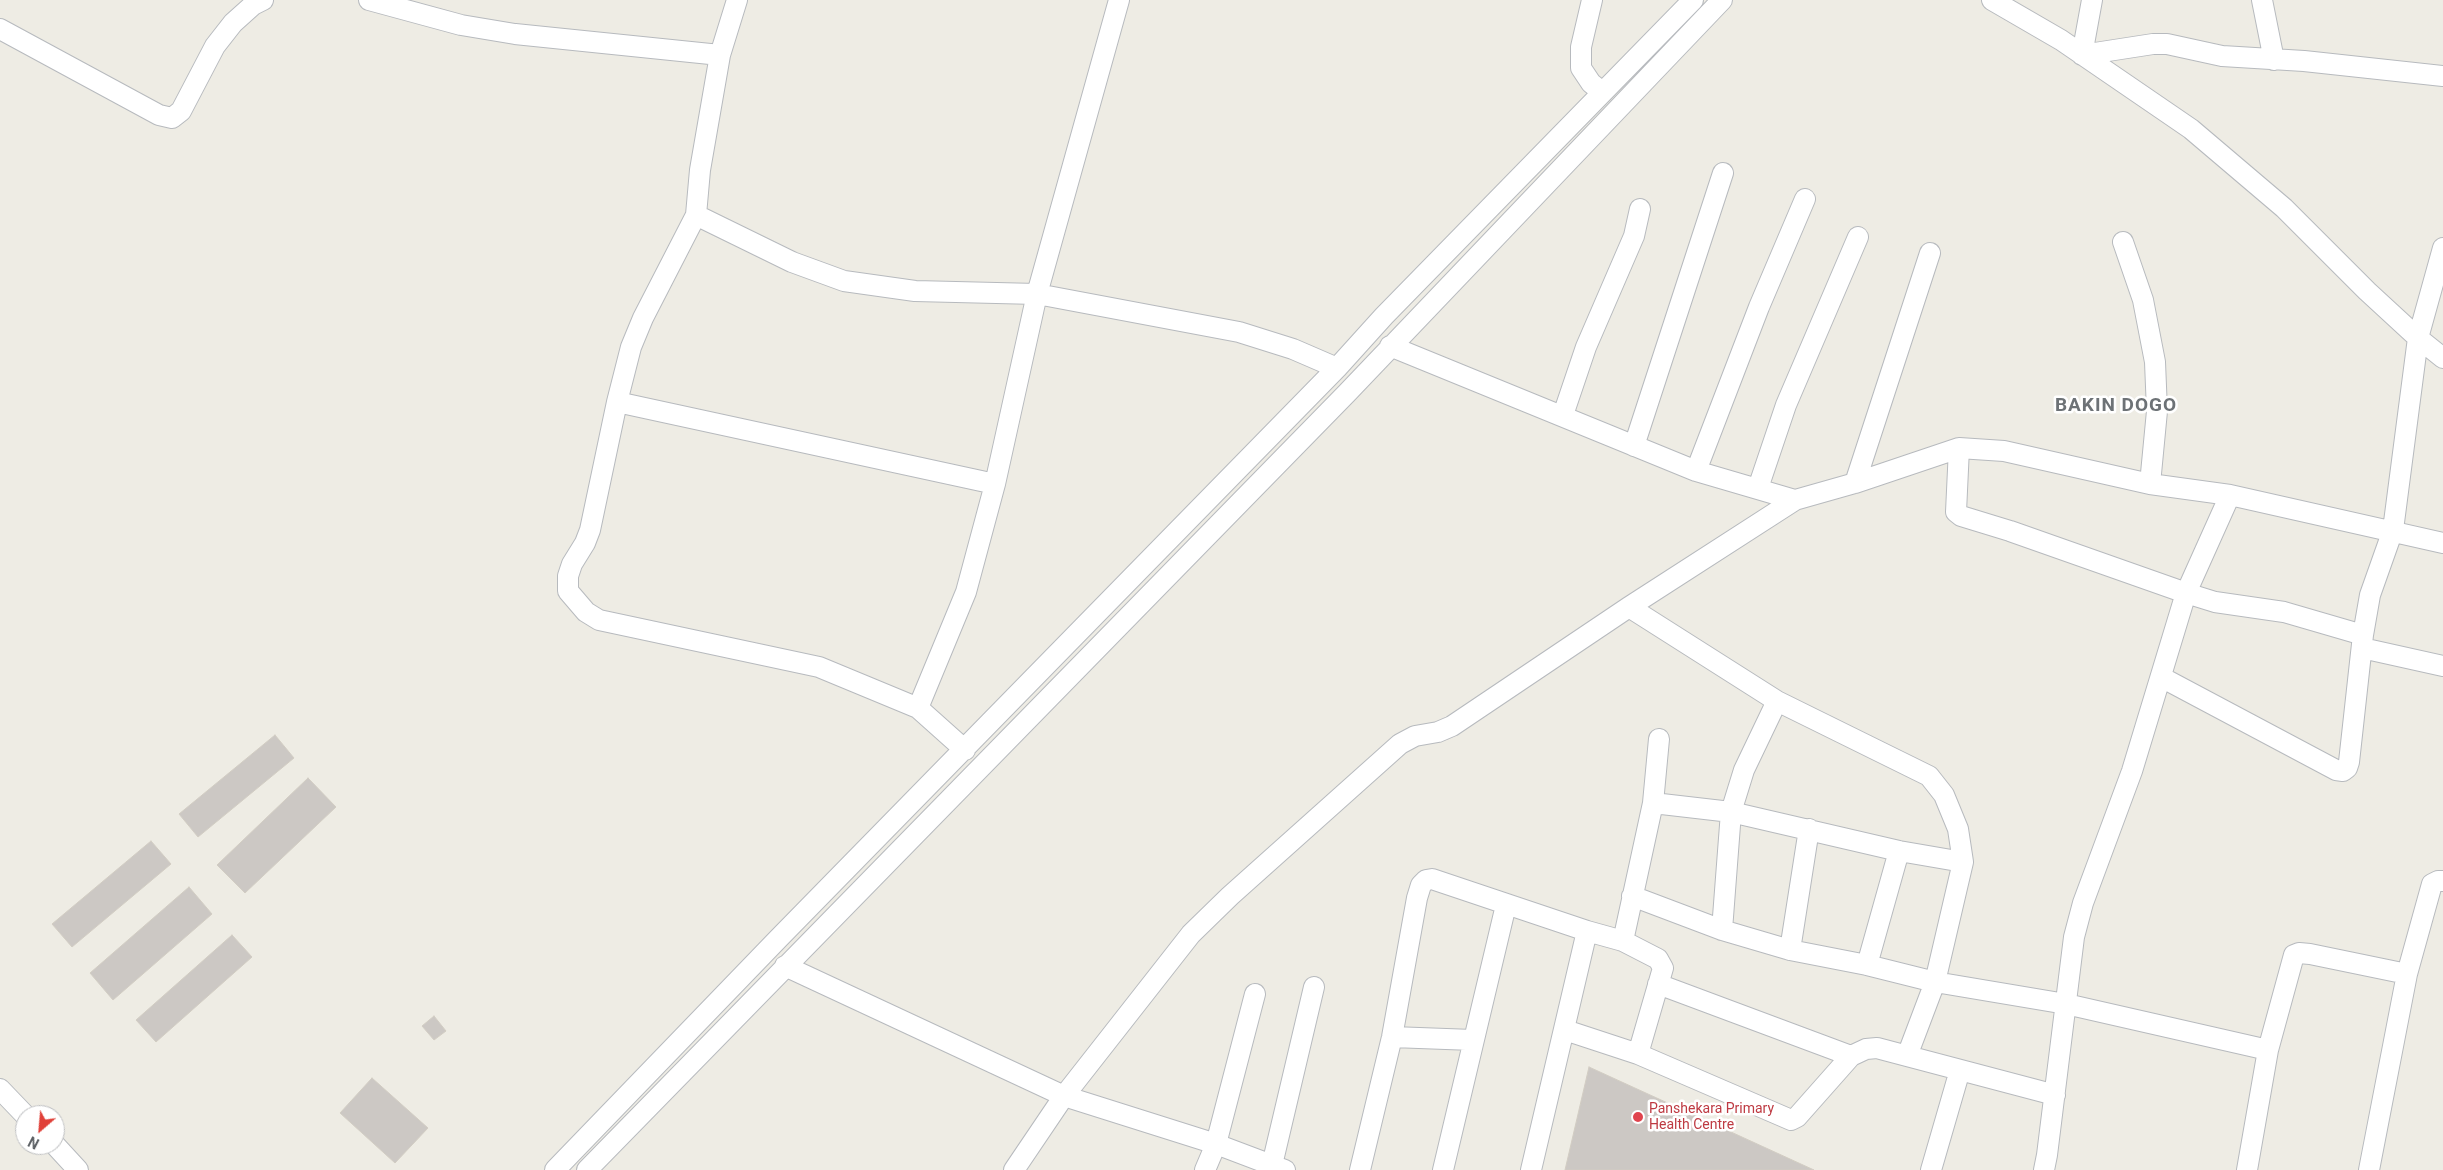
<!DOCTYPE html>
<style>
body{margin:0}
#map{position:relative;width:2443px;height:1170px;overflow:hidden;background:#eeece4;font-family:Roboto,sans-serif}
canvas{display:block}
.north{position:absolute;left:15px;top:1105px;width:50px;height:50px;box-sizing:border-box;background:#fff;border:1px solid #bebfc1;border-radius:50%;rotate:207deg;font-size:14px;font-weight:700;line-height:20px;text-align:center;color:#5c6064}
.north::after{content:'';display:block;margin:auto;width:18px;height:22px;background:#e04038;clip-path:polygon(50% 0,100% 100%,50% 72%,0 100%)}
</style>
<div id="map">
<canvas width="2443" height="1170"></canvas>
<div class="north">N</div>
</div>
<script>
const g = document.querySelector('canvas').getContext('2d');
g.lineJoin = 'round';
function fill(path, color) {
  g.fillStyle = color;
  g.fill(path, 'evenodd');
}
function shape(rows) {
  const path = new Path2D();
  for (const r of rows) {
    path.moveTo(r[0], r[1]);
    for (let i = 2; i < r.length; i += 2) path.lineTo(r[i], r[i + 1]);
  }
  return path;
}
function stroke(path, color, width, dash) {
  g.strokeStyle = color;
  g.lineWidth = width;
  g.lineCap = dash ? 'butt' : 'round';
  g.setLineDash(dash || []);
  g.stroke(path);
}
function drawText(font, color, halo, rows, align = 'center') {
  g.font = font + ' Roboto,sans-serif';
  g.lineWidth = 5;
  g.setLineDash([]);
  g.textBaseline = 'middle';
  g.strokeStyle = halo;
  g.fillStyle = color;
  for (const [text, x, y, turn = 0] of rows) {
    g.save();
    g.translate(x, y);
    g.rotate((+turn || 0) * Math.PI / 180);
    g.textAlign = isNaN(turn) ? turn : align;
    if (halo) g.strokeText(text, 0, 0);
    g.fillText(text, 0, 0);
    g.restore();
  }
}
const building = shape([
 [275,735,294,758,198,837,179,814,275,735],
 [308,778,336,807,245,893,217,865,308,778],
 [151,841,171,864,72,947,52,924,151,841],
 [189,887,212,914,113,1000,90,973,189,887],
 [232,935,252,957,156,1042,136,1020,232,935],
 [434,1016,446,1031,434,1040,422,1026,434,1016],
 [1589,1067,1814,1170,1565,1170,1589,1067],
 [372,1078,428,1128,395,1163,340,1113,372,1078]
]);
const minor = shape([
 [369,0,461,25,515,34,720,55],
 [737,0,720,55,700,170,696,215,643,318,631,347,617,402,590,530,585,543,572,564,568,576,568,591,586,612,599,620,819,667,918,708],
 [1592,0,1581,47,1581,68,1591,83,1602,92],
 [1992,0,2061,40,2191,129,2284,208,2367,291,2418,338,2443,358],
 [2092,0,2082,55,2153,44,2167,44,2222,56,2304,61,2443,76],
 [2262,0,2274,60],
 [0,29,159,115,172,118,181,111,215,46,233,23,253,5,263,0],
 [696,215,792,262,844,281,915,291,1037,294,1239,332,1293,349,1337,368],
 [2123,242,2143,300,2155,362,2157,411,2150,484],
 [1390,346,1696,471,1795,500,1855,483,1959,448,2004,451,2150,484,2230,495,2443,543],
 [617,402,995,484],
 [1563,415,1586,347,1634,236,1640,209],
 [1634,446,1723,173],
 [1959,448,1956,512,1961,516,2010,531,2186,593,2215,602,2284,612,2363,635],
 [1696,471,1759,307,1805,199],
 [1855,483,1930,253],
 [1758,488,1786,405,1858,237],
 [1629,607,1777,701,1929,776,1944,795,1958,829,1963,862,1935,982,1907,1056],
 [2362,648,2443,666],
 [2161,677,2336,770,2343,771,2347,768,2349,762,2363,635,2370,595,2393,530,2418,338,2443,248],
 [965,750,918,708,966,592,995,484,1037,294,1119,0],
 [1653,803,1731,812,1899,851,1963,862],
 [1632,896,1722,930,1790,950,1867,965,1935,982,2066,1004,2268,1050],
 [1722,930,1731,812,1744,770,1777,701],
 [1623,941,1653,803,1659,739],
 [1790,950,1809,829],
 [1867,965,1899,851],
 [785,966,1064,1096,1216,1144,1285,1170],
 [1658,984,1851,1056,1866,1049,1877,1048,2055,1095],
 [1565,1030,1638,1054,1791,1120,1797,1117,1851,1056],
 [1392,1037,1473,1040],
 [0,1089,25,1115],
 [55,1145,78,1170],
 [1272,1165,1314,987],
 [555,1170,778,939,1337,368,1384,316,1693,0],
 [587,1170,1347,393,1722,0],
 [1014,1170,1064,1096,1191,934,1230,896,1400,744,1415,736,1438,732,1452,726,1629,607,1795,500],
 [1205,1170,1216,1144,1255,994],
 [1360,1170,1392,1037,1417,898,1421,885,1426,880,1432,879,1587,931,1623,941,1658,959,1663,968,1638,1054],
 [1443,1170,1506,905],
 [1531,1170,1587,931],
 [1931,1170,1960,1070],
 [2044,1170,2047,1155,2074,937,2083,903,2132,771,2186,593,2230,495],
 [2247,1170,2268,1050,2294,955,2299,953,2310,954,2407,974],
 [2369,1170,2407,974,2432,884,2438,881,2443,881]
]);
const markers = [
 [1638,1117,6,"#e0444e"]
];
const healthNames = [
 ["Panshekara Primary",1649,1109],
 ["Health Centre",1649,1125]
];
const districtNames = [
 ["BAKIN DOGO",2116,406]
];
fill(building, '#ccc8c4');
stroke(building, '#d2cdc3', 1);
stroke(minor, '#b7babe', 22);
stroke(minor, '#fff', 20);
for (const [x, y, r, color] of markers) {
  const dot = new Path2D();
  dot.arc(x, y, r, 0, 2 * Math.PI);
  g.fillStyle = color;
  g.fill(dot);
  stroke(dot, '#fff', 2);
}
drawText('14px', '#be3a42', '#fff', healthNames, 'left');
g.letterSpacing = '1px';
drawText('bold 19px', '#6d7276', '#fff', districtNames);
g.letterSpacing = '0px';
</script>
